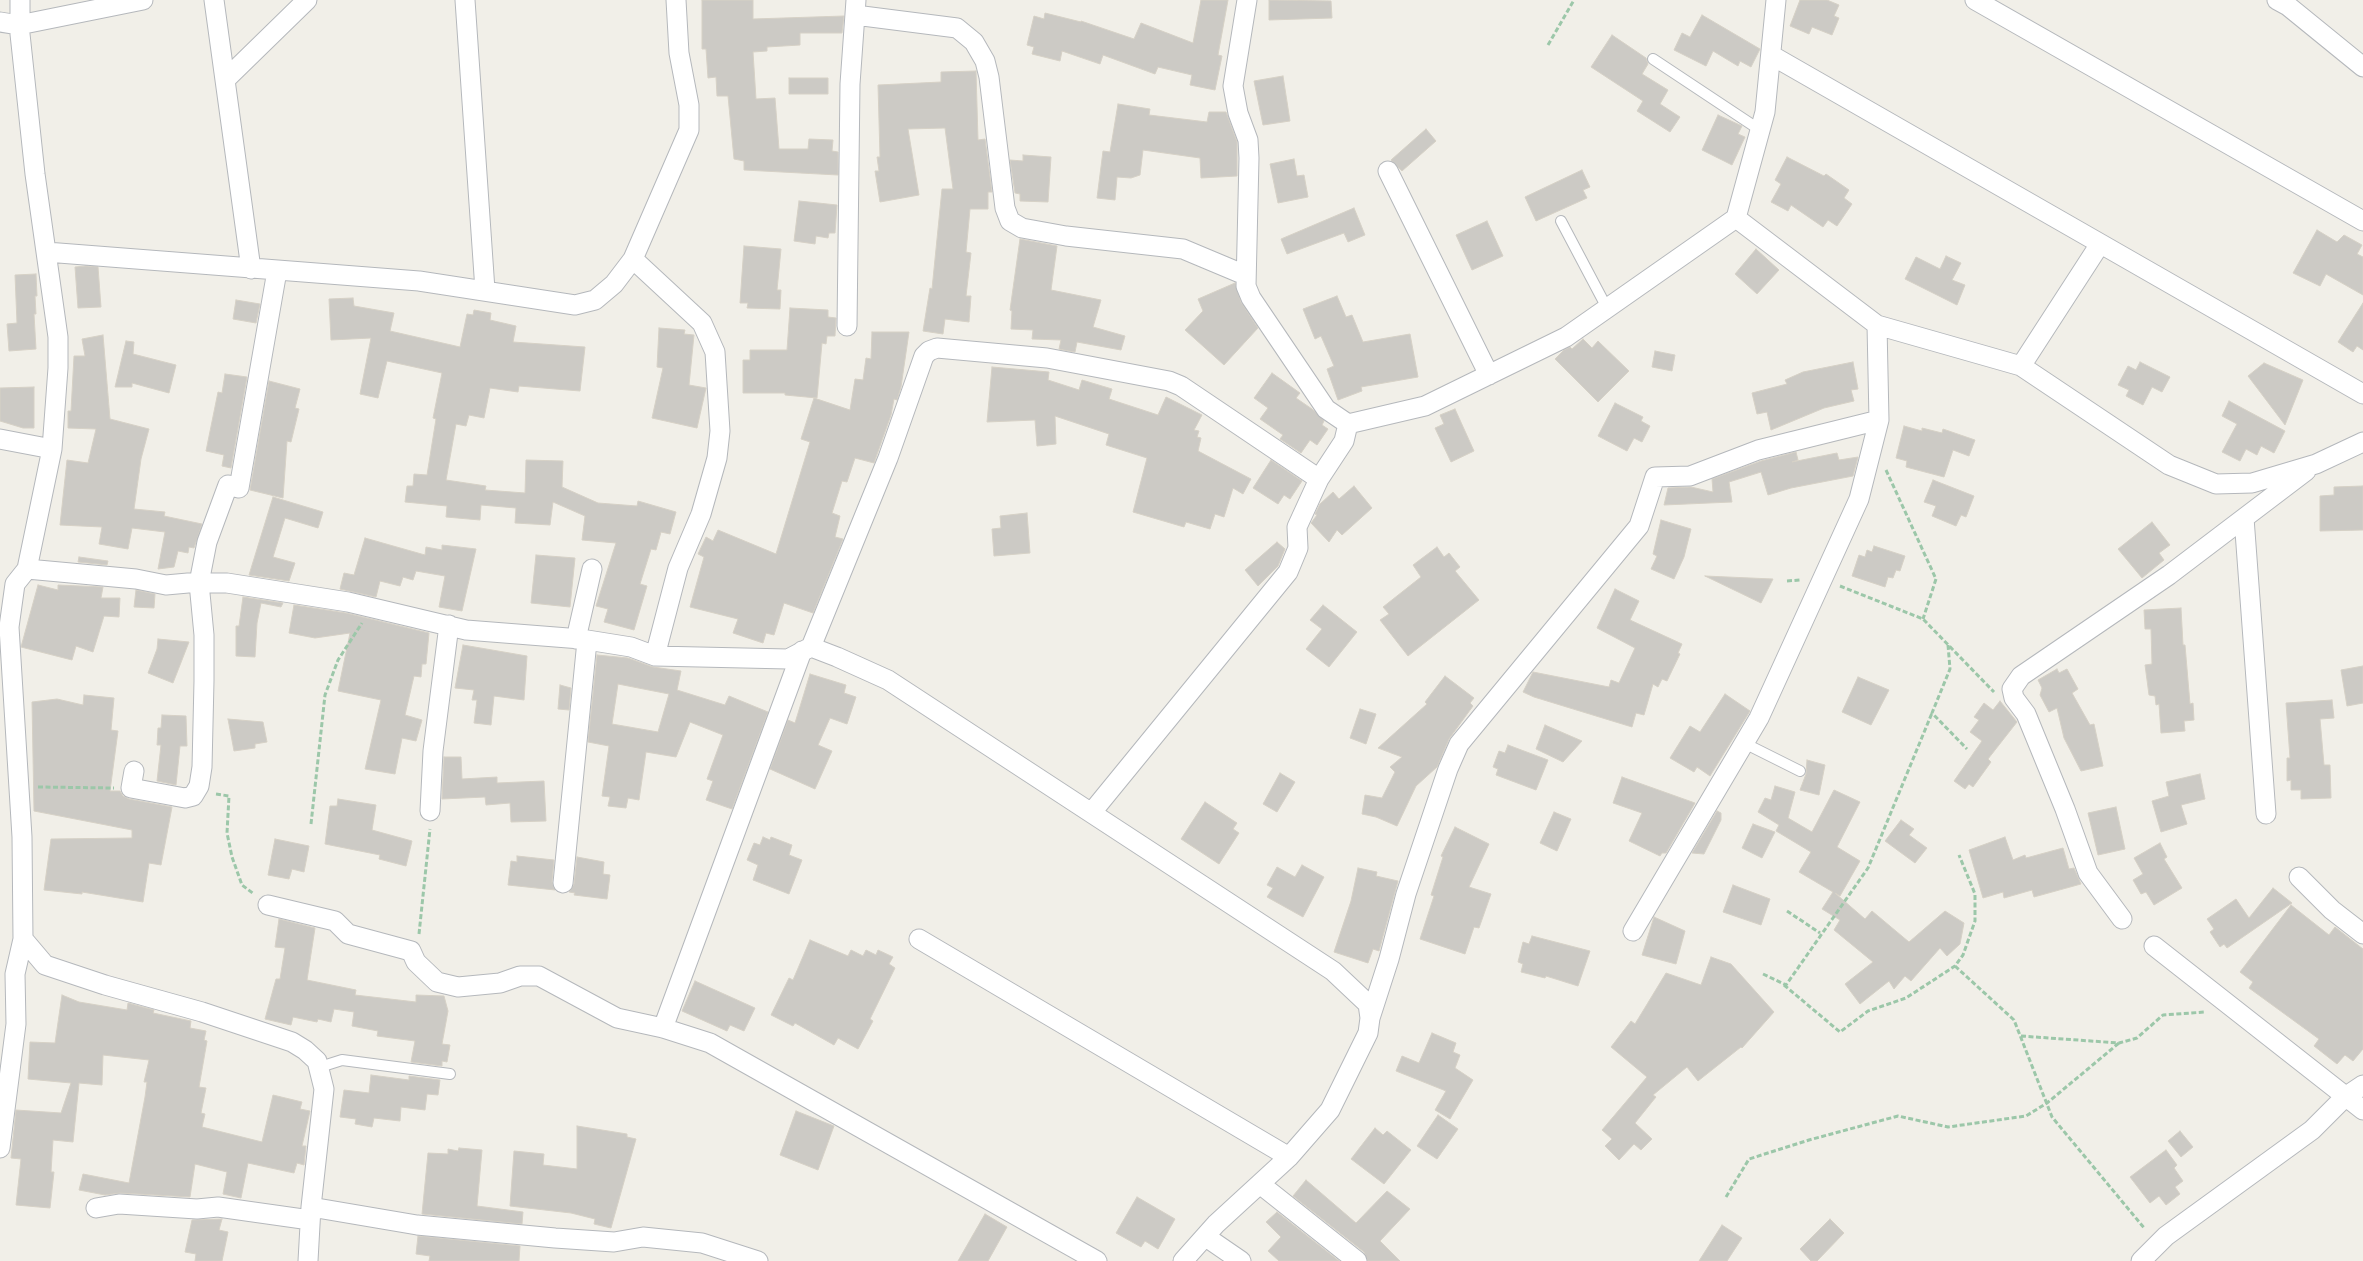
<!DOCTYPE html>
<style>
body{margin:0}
canvas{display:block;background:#f1efe8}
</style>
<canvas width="2363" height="1261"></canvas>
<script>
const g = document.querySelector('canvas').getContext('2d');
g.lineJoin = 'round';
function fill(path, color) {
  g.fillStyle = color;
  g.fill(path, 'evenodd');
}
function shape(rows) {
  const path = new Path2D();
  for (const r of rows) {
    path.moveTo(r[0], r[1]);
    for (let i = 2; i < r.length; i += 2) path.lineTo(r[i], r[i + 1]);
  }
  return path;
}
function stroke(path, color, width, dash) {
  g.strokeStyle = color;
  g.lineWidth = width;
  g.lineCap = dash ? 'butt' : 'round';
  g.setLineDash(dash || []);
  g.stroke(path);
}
const building = shape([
 [702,0,753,0,753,19,844,16,842,33,800,33,800,45,767,47,767,51,753,52,756,99,775,98,779,149,808,149,809,139,833,140,832,151,838,152,838,175,744,170,744,161,734,159,728,96,717,96,716,77,708,78,706,49,702,49,702,0],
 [1201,0,1228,0,1218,55,1222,56,1215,90,1190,85,1192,75,1158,67,1155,74,1103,55,1100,64,1062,51,1060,61,1032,54,1034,47,1027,45,1034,16,1044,19,1045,13,1081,22,1081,21,1134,39,1141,23,1193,43,1201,0],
 [1269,0,1331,1,1332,18,1269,20,1269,0],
 [1800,0,1827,0,1839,5,1834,16,1839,18,1832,35,1812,27,1809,34,1790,26,1800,0],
 [1702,15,1760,49,1751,67,1740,61,1738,66,1713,51,1706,66,1674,50,1682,33,1690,37,1702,15],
 [1612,35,1646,58,1648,64,1642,74,1668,90,1660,104,1680,117,1670,132,1637,111,1643,101,1591,67,1612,35],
 [976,71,978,140,985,139,992,192,988,192,988,209,970,209,966,252,971,253,966,296,971,296,969,322,945,319,943,334,923,331,930,288,932,289,942,189,953,189,945,128,908,129,919,195,880,202,875,171,879,171,877,157,880,157,878,85,941,82,941,72,976,71],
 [1283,76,1290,121,1263,125,1254,81,1283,76],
 [789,78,828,78,828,94,789,94,789,78],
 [1118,104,1150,109,1149,115,1207,122,1209,112,1226,112,1237,142,1237,176,1201,178,1200,158,1143,150,1140,175,1131,178,1117,177,1115,200,1097,198,1103,151,1110,152,1118,104],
 [1718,115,1742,126,1738,134,1745,137,1732,165,1702,150,1718,115],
 [1426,129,1436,141,1402,171,1391,160,1426,129],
 [1023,155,1051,157,1048,202,1020,201,1020,194,1015,193,1010,160,1023,161,1023,155],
 [1787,157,1824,176,1826,174,1849,190,1844,198,1852,204,1837,226,1828,220,1823,227,1791,205,1788,211,1771,202,1781,184,1775,180,1787,157],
 [1294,159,1297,176,1304,175,1308,197,1278,203,1270,164,1294,159],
 [1582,170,1590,187,1583,190,1587,198,1536,221,1525,197,1582,170],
 [799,201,837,205,835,233,829,233,828,238,816,236,815,244,794,241,799,201],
 [1354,208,1365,235,1348,242,1344,233,1287,254,1281,239,1354,208],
 [1487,221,1503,256,1472,270,1456,235,1487,221],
 [2317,230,2337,242,2344,235,2362,245,2357,254,2363,257,2363,295,2326,274,2320,286,2293,273,2317,230],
 [1020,239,1057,246,1051,290,1101,300,1093,327,1125,336,1121,350,1077,342,1075,352,1069,351,1059,349,1061,340,1032,339,1033,330,1011,329,1012,311,1010,310,1020,239],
 [744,246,781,249,777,290,781,290,780,309,747,308,748,303,740,303,744,246],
 [1756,249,1779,270,1757,294,1735,274,1756,249],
 [1946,256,1961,263,1952,280,1965,285,1957,305,1905,279,1916,257,1940,269,1946,256],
 [86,266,98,267,101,307,78,308,75,267,86,266],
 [36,274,37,296,35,296,36,314,34,314,36,349,9,351,7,324,17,323,15,275,36,274],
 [1235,283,1241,302,1258,328,1224,365,1185,330,1203,311,1198,299,1235,283],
 [1337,296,1346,317,1352,315,1363,342,1410,334,1418,377,1361,387,1362,391,1338,400,1327,369,1334,366,1321,336,1315,339,1303,309,1337,296],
 [353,298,354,306,394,313,390,331,460,347,467,314,473,315,474,310,491,313,490,320,516,326,513,342,585,347,580,391,519,386,518,392,490,388,484,418,469,415,466,426,456,424,446,480,486,486,485,490,525,493,526,460,563,461,562,487,598,503,637,506,638,501,676,512,670,534,661,532,656,550,651,549,640,584,647,586,634,630,604,622,608,609,596,606,616,543,582,540,585,516,553,502,550,525,515,523,516,508,481,505,480,520,446,517,447,506,405,502,407,486,413,486,414,474,427,475,436,419,433,418,442,373,387,361,378,398,360,394,371,338,331,340,329,299,353,298],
 [236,300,260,304,256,323,233,319,236,300],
 [2363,303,2363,350,2357,346,2353,352,2338,342,2363,303],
 [790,308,828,310,828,317,836,318,835,336,827,336,826,344,822,343,817,398,785,395,785,393,743,393,743,360,750,360,750,350,787,350,790,308],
 [659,328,685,330,684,334,694,335,689,385,706,388,697,428,652,418,663,368,657,367,659,328],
 [872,332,909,332,901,387,897,400,894,399,891,415,874,463,855,458,847,482,842,481,832,513,840,516,835,537,843,539,813,613,784,603,774,635,766,633,763,643,733,633,738,619,690,607,704,557,698,554,706,537,713,541,718,530,776,554,810,442,801,439,814,398,850,410,855,379,863,380,866,358,871,359,872,332],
 [103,335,110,419,149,429,141,459,134,509,165,512,164,516,202,524,194,548,189,547,188,553,178,551,174,567,158,569,165,532,132,528,128,549,99,544,102,527,60,525,67,460,88,463,96,429,68,428,68,411,71,411,74,356,85,356,82,339,103,335],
 [1583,339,1592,348,1598,341,1629,371,1598,402,1555,359,1564,350,1570,347,1572,349,1583,339],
 [126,341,134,342,133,354,176,365,169,393,132,383,132,387,115,387,126,341],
 [1655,351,1675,355,1672,371,1652,367,1655,351],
 [1853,362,1858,389,1851,390,1854,401,1824,408,1771,430,1767,412,1757,414,1752,393,1787,384,1785,380,1803,372,1853,362],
 [2140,362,2170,377,2162,392,2152,387,2143,405,2126,396,2129,390,2118,385,2128,366,2136,370,2140,362],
 [2264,363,2303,380,2285,425,2248,376,2264,363],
 [992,367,1049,372,1048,380,1079,390,1082,380,1112,389,1109,399,1158,415,1166,397,1202,415,1194,430,1199,431,1197,437,1201,438,1198,451,1251,479,1243,494,1233,488,1224,517,1215,514,1210,529,1186,522,1184,527,1133,512,1147,458,1106,445,1109,434,1055,416,1056,444,1037,446,1035,420,987,422,992,367],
 [1272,373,1300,393,1296,398,1312,409,1324,421,1322,425,1328,429,1317,445,1310,440,1301,453,1280,439,1283,435,1260,419,1268,408,1254,398,1272,373],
 [225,374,247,377,231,468,222,466,224,455,206,451,218,392,222,393,225,374],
 [269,381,300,389,295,408,299,409,291,442,287,441,283,498,250,490,269,381],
 [34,387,34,428,23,428,0,421,0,388,34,387],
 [2229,401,2285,431,2274,453,2261,446,2257,455,2246,449,2240,461,2222,452,2237,424,2222,416,2229,401],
 [1615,403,1643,417,1641,421,1650,426,1642,442,1634,438,1627,451,1598,436,1615,403],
 [1455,409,1474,451,1451,462,1435,428,1444,424,1440,415,1455,409],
 [1904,426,1922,431,1922,428,1942,433,1943,429,1975,440,1969,456,1953,450,1944,477,1906,467,1907,461,1896,458,1904,426],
 [1796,452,1798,460,1792,462,1837,453,1839,460,1858,457,1853,476,1791,488,1768,495,1761,472,1729,482,1732,502,1664,505,1668,488,1691,487,1713,492,1712,479,1761,461,1796,452],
 [1271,460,1302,481,1290,499,1284,495,1278,504,1253,488,1271,460],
 [1933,480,1974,496,1966,517,1961,515,1956,526,1932,516,1936,506,1924,502,1933,480],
 [1354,486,1372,508,1342,535,1337,530,1329,542,1311,523,1317,515,1315,514,1320,504,1333,492,1339,499,1354,486],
 [2363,486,2363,530,2320,531,2320,496,2334,495,2334,487,2363,486],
 [273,497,323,512,318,528,285,518,273,557,295,563,289,581,249,575,273,497],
 [1027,513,1030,553,994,556,992,529,1001,528,1000,516,1027,513],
 [1661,520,1691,529,1684,557,1674,579,1651,569,1657,556,1653,554,1661,520],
 [2152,522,2170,545,2159,553,2164,560,2142,578,2118,549,2152,522],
 [365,538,425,555,426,547,442,550,442,545,476,549,462,611,439,607,445,576,416,571,413,580,403,577,400,586,380,581,376,597,340,589,344,573,354,575,365,538],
 [1277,542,1285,549,1278,566,1258,586,1245,570,1277,542],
 [1874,546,1905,556,1900,571,1896,570,1893,578,1888,577,1885,587,1852,576,1859,555,1865,557,1867,550,1872,552,1874,546],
 [1437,547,1444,557,1449,553,1460,567,1455,571,1479,600,1408,656,1380,620,1389,614,1383,607,1421,577,1413,565,1437,547],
 [536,555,575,558,570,607,531,603,536,555],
 [79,557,108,561,107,565,78,562,79,557],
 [1705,576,1773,579,1761,603,1705,576],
 [38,585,58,590,58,585,103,587,101,598,120,598,119,617,104,616,93,652,76,646,72,660,21,647,38,585],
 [1615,589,1639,601,1630,620,1682,644,1678,653,1680,654,1667,681,1662,679,1658,687,1653,684,1644,715,1636,713,1632,727,1534,697,1523,692,1533,672,1609,687,1611,680,1619,683,1635,648,1597,628,1615,589],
 [136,590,155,594,154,608,134,607,136,590],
 [243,597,283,603,281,607,261,603,257,623,255,657,236,656,236,626,239,626,243,597],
 [294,605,346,613,429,633,426,664,422,664,421,677,414,676,405,715,422,720,416,741,402,738,395,774,365,769,381,700,338,691,350,633,315,638,289,633,294,605],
 [1323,605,1357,632,1329,667,1306,649,1322,629,1310,620,1323,605],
 [2181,608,2183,645,2185,645,2190,704,2193,703,2194,720,2184,721,2185,731,2161,733,2159,704,2156,705,2155,696,2149,695,2145,665,2152,664,2151,629,2145,629,2144,610,2181,608],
 [158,639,189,642,173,683,148,673,157,649,158,639],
 [463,645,527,656,524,700,494,696,491,725,474,723,477,700,472,700,474,690,455,688,463,645],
 [597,655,628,658,653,667,681,671,677,690,725,705,729,696,768,712,732,809,706,800,713,781,707,779,723,735,690,722,676,757,646,752,639,800,628,798,626,808,608,806,610,797,602,796,609,746,588,742,597,655],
 [618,684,669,694,658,732,612,724,618,684],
 [2363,666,2363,703,2347,706,2341,670,2363,666],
 [2057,669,2059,673,2067,669,2078,689,2072,693,2090,725,2094,724,2103,766,2081,771,2064,738,2057,708,2049,712,2040,695,2042,688,2038,680,2057,669],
 [810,674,846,685,844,693,856,697,847,724,830,718,818,745,832,751,815,789,770,769,788,720,795,723,810,674],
 [1445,676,1474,698,1470,703,1473,706,1449,739,1437,767,1416,786,1397,826,1376,817,1362,814,1365,795,1382,798,1395,772,1390,767,1402,757,1378,748,1427,704,1425,702,1445,676],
 [1858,677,1889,690,1871,725,1842,712,1858,677],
 [560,685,571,688,569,710,558,709,560,685],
 [1725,694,1750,711,1710,776,1697,767,1694,772,1670,758,1690,726,1700,732,1725,694],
 [84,695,114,698,111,730,118,731,110,791,120,791,123,796,129,799,172,807,161,865,149,863,143,902,82,892,82,894,44,890,51,839,132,838,132,830,34,811,32,702,57,699,83,705,84,695],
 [2332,700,2334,718,2320,719,2324,765,2330,765,2331,798,2301,799,2301,790,2291,790,2291,780,2287,781,2287,758,2290,758,2286,703,2332,700],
 [2000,701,2017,722,1988,759,1991,762,1973,787,1969,784,1965,789,1954,781,1982,741,1970,732,1979,720,1974,717,1984,703,1993,710,2000,701],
 [1360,709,1376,714,1366,744,1350,738,1360,709],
 [162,715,186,716,187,746,180,746,176,785,157,781,161,745,157,745,158,728,161,728,162,715],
 [228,719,263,722,267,742,255,744,255,748,234,751,228,719],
 [1545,725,1582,741,1563,762,1536,749,1545,725],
 [1508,745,1548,760,1536,790,1496,775,1498,769,1493,767,1499,751,1505,753,1508,745],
 [444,757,461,757,462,779,497,777,497,783,544,781,546,821,511,822,510,803,486,805,485,797,442,799,444,757],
 [1807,760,1825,765,1819,795,1800,790,1806,774,1807,760],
 [1280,773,1295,782,1277,812,1263,804,1280,773],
 [2200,774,2205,799,2181,805,2187,824,2161,832,2152,801,2169,796,2166,782,2200,774],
 [1622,777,1695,803,1666,853,1662,853,1660,856,1629,841,1642,813,1613,803,1622,777],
 [1775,786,1795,792,1788,818,1812,832,1834,790,1860,802,1837,847,1860,861,1840,896,1835,893,1865,919,1872,911,1909,942,1945,911,1964,923,1960,944,1947,956,1940,948,1911,981,1905,976,1894,989,1889,981,1860,1004,1845,984,1873,962,1834,930,1840,920,1822,909,1833,892,1799,872,1811,852,1776,831,1779,825,1758,812,1765,798,1771,800,1775,786],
 [338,799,376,805,372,830,412,841,406,866,379,859,380,855,325,844,330,806,337,806,338,799],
 [1205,802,1237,823,1233,829,1239,833,1219,864,1181,839,1205,802],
 [2116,807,2125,849,2098,855,2088,813,2116,807],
 [1717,811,1721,813,1721,820,1704,854,1692,853,1717,811],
 [1554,812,1571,819,1557,851,1540,843,1554,812],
 [1901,820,1914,829,1909,835,1927,848,1915,863,1885,841,1901,820],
 [1753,824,1775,832,1762,858,1742,848,1753,824],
 [1455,827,1489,844,1469,887,1491,894,1479,928,1474,927,1465,954,1420,939,1434,896,1431,895,1443,857,1441,856,1455,827],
 [763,837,770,840,771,837,792,845,789,855,802,860,789,894,753,880,758,865,747,860,754,843,760,845,763,837],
 [2005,837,2013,860,2025,855,2026,858,2063,848,2069,869,2074,868,2081,884,2034,897,2032,890,2004,898,2003,892,1983,898,1969,850,2005,837],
 [275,839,309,846,304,872,292,869,289,879,268,875,275,839],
 [2160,843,2167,857,2164,859,2182,888,2154,905,2146,892,2141,894,2133,880,2143,874,2134,858,2160,843],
 [517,856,554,860,552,882,555,890,508,885,511,861,517,862,517,856],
 [577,857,604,862,603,874,610,875,607,899,574,895,575,893,569,892,574,884,577,857],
 [1302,865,1324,877,1303,917,1267,897,1273,888,1267,885,1277,867,1295,877,1302,865],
 [1358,868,1377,872,1376,876,1398,881,1379,951,1373,949,1368,963,1334,952,1351,901,1358,868],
 [1733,885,1770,899,1761,925,1723,912,1733,885],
 [2273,888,2292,903,2227,948,2224,944,2220,947,2210,932,2214,929,2207,919,2236,899,2249,918,2273,888],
 [2291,905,2329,935,2335,927,2363,949,2363,1049,2353,1061,2345,1055,2337,1064,2314,1046,2319,1039,2249,988,2253,982,2240,972,2291,905],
 [1654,917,1685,931,1676,964,1642,955,1654,917],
 [279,919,315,928,307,980,356,990,355,995,416,1002,416,995,444,996,448,1011,442,1044,450,1045,447,1062,442,1061,442,1066,411,1062,415,1041,377,1036,378,1031,352,1026,354,1012,334,1009,331,1022,318,1019,317,1022,293,1017,291,1025,265,1019,276,979,280,979,285,948,275,947,279,919],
 [1532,936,1590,951,1578,986,1546,976,1545,978,1521,972,1523,964,1518,962,1523,942,1529,944,1532,936],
 [810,940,848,956,851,950,863,956,866,950,876,955,878,950,893,957,889,964,895,968,870,1019,873,1021,858,1049,838,1038,834,1045,795,1023,793,1026,771,1015,789,978,793,980,810,940],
 [1711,957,1731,964,1774,1012,1742,1048,1741,1047,1698,1081,1687,1067,1653,1095,1656,1097,1635,1123,1652,1139,1641,1150,1634,1144,1619,1160,1605,1146,1612,1139,1602,1130,1647,1077,1611,1047,1631,1021,1635,1024,1666,973,1701,985,1711,957],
 [695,981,755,1008,744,1031,730,1025,727,1031,682,1011,695,981],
 [62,995,79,1002,127,1010,128,1003,154,1010,153,1013,191,1021,190,1028,206,1031,204,1040,207,1041,199,1087,206,1088,201,1113,205,1114,202,1127,262,1142,273,1095,302,1102,300,1109,310,1111,302,1146,306,1146,304,1165,297,1163,294,1173,248,1163,241,1198,223,1194,227,1172,195,1164,190,1197,120,1193,105,1195,79,1190,83,1174,129,1183,145,1097,147,1082,144,1082,149,1060,103,1055,102,1085,79,1083,73,1142,53,1140,51,1172,54,1172,50,1208,16,1205,21,1159,11,1158,16,1110,61,1113,71,1083,28,1079,30,1042,55,1043,62,995],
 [1432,1033,1456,1043,1453,1052,1460,1055,1455,1068,1473,1080,1450,1119,1435,1110,1446,1091,1396,1071,1402,1056,1419,1063,1432,1033],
 [371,1075,409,1080,409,1076,440,1080,438,1095,427,1094,425,1110,401,1107,400,1121,374,1118,372,1127,355,1124,356,1119,340,1117,344,1090,369,1093,371,1075],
 [796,1111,834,1126,818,1170,780,1155,796,1111],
 [1438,1115,1458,1129,1437,1159,1417,1146,1438,1115],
 [577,1126,627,1134,627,1137,636,1139,611,1228,594,1224,595,1219,571,1213,510,1206,514,1151,544,1154,543,1165,577,1169,577,1126],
 [1375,1128,1383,1135,1387,1131,1411,1150,1384,1184,1351,1159,1375,1128],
 [2180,1131,2193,1147,2181,1157,2168,1141,2180,1131],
 [459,1148,482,1150,477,1206,523,1212,522,1224,422,1214,428,1153,448,1154,448,1149,458,1151,459,1148],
 [2166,1150,2177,1165,2174,1168,2183,1181,2175,1187,2180,1194,2166,1205,2159,1196,2150,1203,2130,1177,2166,1150],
 [1306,1180,1356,1223,1387,1191,1410,1209,1380,1241,1400,1261,1368,1261,1364,1252,1293,1196,1306,1180],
 [1137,1197,1175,1219,1158,1249,1145,1241,1141,1247,1116,1233,1137,1197],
 [1277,1212,1339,1261,1279,1261,1268,1251,1281,1237,1266,1222,1277,1212],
 [985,1214,1007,1227,988,1261,958,1261,985,1214],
 [222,1219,219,1230,228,1232,222,1261,195,1261,196,1254,185,1252,192,1220,222,1219],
 [1830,1219,1844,1233,1817,1261,1811,1261,1800,1249,1830,1219],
 [1722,1225,1742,1238,1727,1261,1699,1261,1722,1225],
 [418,1236,520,1246,519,1261,429,1261,430,1256,416,1254,418,1236]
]);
const path = shape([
 [1548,45,1574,0],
 [1886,470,1936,579,1923,619],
 [1787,581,1800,580],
 [1840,586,1923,619,1994,692],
 [1948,645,1950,669,1932,713,1967,749],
 [38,787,114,788],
 [216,794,229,796,227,833,232,857,242,885,254,894],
 [311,824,325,695,338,660,362,623],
 [1787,911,1820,933],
 [419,934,430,829],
 [1955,966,2014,1020,2052,1117,2145,1229],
 [1763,974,1786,985,1868,868,1932,713],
 [1784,985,1840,1032,1868,1011,1906,998,1955,966,1963,955,1975,921,1975,894,1959,855],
 [2021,1036,2119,1043,2137,1038,2163,1015,2205,1012],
 [1726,1197,1749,1159,1809,1140,1898,1116,1948,1127,2026,1116,2047,1103,2119,1043]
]);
const service = shape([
 [1653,59,1760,130],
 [1561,221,1607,308],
 [1744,743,1800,771],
 [320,1067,342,1060,450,1074]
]);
const minor = shape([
 [214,0,251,269],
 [465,0,485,290],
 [1975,0,2363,221],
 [2277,0,2288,6,2363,67],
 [855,15,957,28,974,42,985,61,989,77,1005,208,1010,221,1022,228,1066,236,1183,249,1245,275],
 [0,22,19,25,143,0],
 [1771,55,2363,394],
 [225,80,307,0],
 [1388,171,1489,375],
 [1736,218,1765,112,1776,0],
 [46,252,419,281,575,305,595,300,614,284,633,259,689,130,689,105,679,53,676,0],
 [633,259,702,323,715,352,720,431,717,458,701,514,678,568,655,656],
 [847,326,850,84,856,0],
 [2021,366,2100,244],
 [1348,424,1425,406,1566,337,1736,218,1877,325,2021,366,2169,465,2216,484,2252,483,2316,464,2363,442],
 [0,439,52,449],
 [2244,518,2266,814],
 [27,569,136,579,166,585,188,583,227,583,348,602,466,630,581,639,631,647,655,656,788,659,811,647,837,657,888,680,1333,971,1368,1004,1370,1018,1368,1033,1330,1110,1289,1157,1216,1224,1183,1261],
 [576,639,592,569],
 [811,647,888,458,924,356,929,351,937,348,1047,358,1169,381,1181,386,1319,479],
 [134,771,131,788,185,798,193,796,199,786,202,767,204,681,204,635,199,583,207,542,228,485,239,488,277,271],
 [430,811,433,751,449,625],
 [1092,812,1288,572,1298,548,1297,527,1319,479,1344,441,1348,424,1326,409,1251,298,1246,286,1249,158,1248,140,1238,113,1233,86,1247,0],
 [2299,877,2332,910,2363,934],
 [563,883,587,641],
 [268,905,335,921,348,934,411,951,416,962,437,982,458,987,500,983,520,976,539,976,617,1018,663,1028,710,1043,1097,1261],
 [2122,919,2088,873,2065,809,2026,714,2014,698,2012,689,2021,676,2169,575,2306,471],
 [1633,931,1759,718,1859,499,1879,420,1877,325],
 [23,939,45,965,105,985,202,1012,292,1042,305,1050,317,1061,324,1089,311,1207,308,1261],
 [919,939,1289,1157],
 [2154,946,2363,1110],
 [1370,1018,1389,959,1406,894,1448,769,1459,744,1639,526,1655,477,1690,476,1758,450,1879,420],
 [663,1028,802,651],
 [0,1148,16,1024,15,974,23,939,22,837,9,627,15,584,27,569,52,449,58,368,58,337,35,174,20,34,20,0],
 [1260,1184,1357,1261],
 [311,1207,417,1225,555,1238,614,1242,643,1237,702,1243,758,1261],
 [96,1208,119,1204,197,1209,218,1207,310,1220],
 [1206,1237,1241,1261],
 [2141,1261,2166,1236,2312,1130,2345,1097,2363,1085]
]);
fill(building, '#cccac5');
stroke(building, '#d6d1c6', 1);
stroke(service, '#b5b8bc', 12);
stroke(minor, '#b5b8bc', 21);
stroke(path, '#9cc7a9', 3, [5, 2.5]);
stroke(service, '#fff', 10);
stroke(minor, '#fff', 19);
</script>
